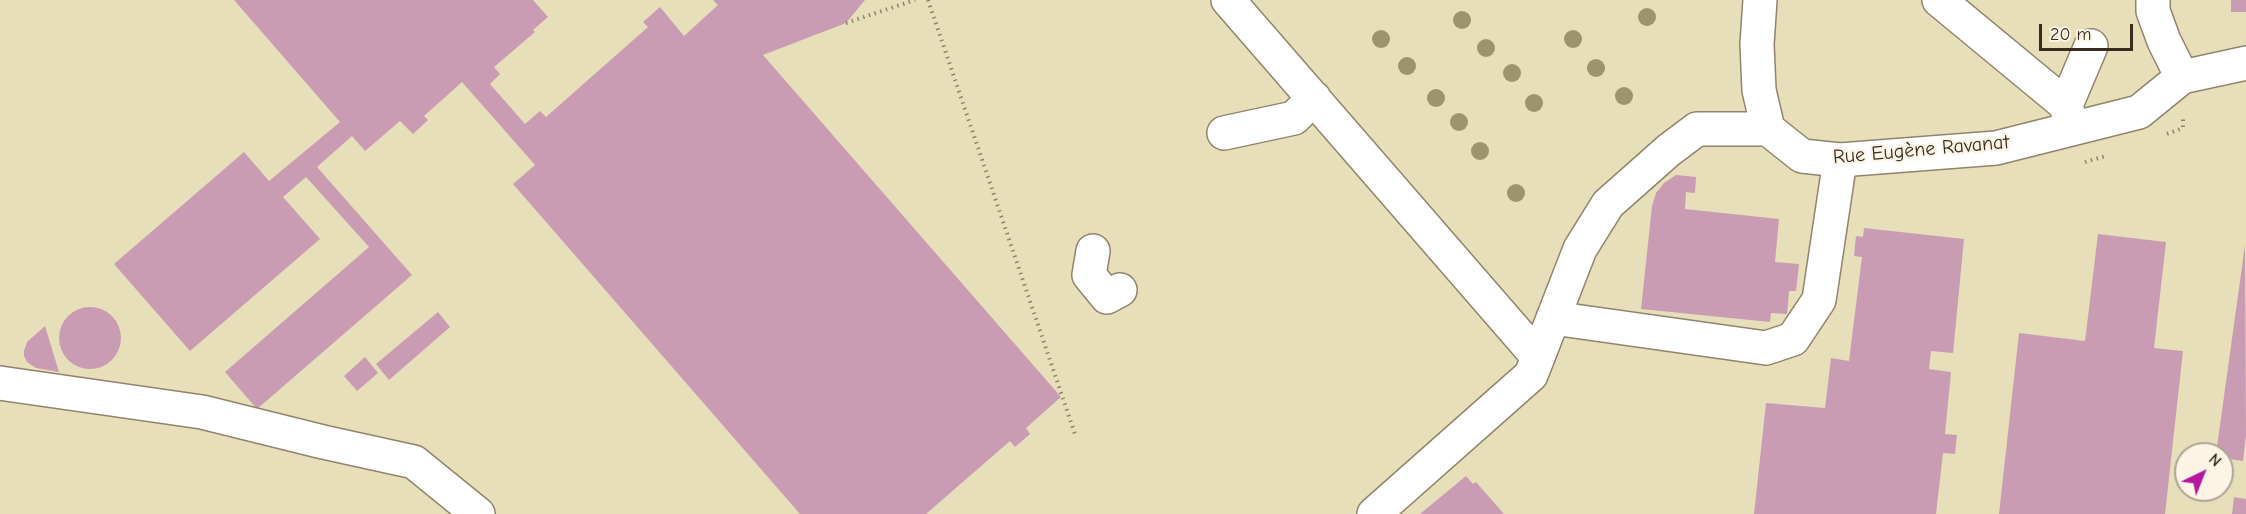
<!DOCTYPE html>
<meta charset="utf-8">
<style>
body{margin:0}
#map{position:relative;width:2246px;height:514px;overflow:hidden;background:#e7dfb9;font-family:"Comic Neue",sans-serif}
canvas{display:block}
.north{position:absolute;left:2174px;top:442px;width:60px;height:60px;box-sizing:border-box;background:#fcf5e5;border:2px solid #afa495;border-radius:50%;rotate:43deg;font-size:16px;font-weight:700;line-height:24px;text-align:center;color:#3b2a1e}
.north::after{content:'';display:block;margin:auto;width:21px;height:27px;background:#b5179e;clip-path:polygon(50% 0,100% 100%,50% 72%,0 100%)}
.scale{position:absolute;left:2039px;top:24px;width:94px;height:27px;box-sizing:border-box;border:3px solid #3b2a1e;border-top:0;padding-left:8px;font-size:18px;line-height:21px;white-space:nowrap;color:#3b2a1e;-webkit-text-stroke:4px #fcf5e5;paint-order:stroke}
</style>
<div id="map">
<canvas width="2246" height="514"></canvas>
<div class="north">N</div>
<div class="scale">20 m</div>
</div>
<script>
const g = document.querySelector('canvas').getContext('2d');
g.lineJoin = 'round';
function fill(path, color) {
  g.fillStyle = color;
  g.fill(path, 'evenodd');
}
function shape(rows) {
  const path = new Path2D();
  for (const r of rows) {
    if (r.length === 3) {
      path.moveTo(r[0] + r[2], r[1]);
      path.arc(r[0], r[1], r[2], 0, 2 * Math.PI);
      continue;
    }
    path.moveTo(r[0], r[1]);
    for (let i = 2; i < r.length; i += 2) path.lineTo(r[i], r[i + 1]);
  }
  return path;
}
function stroke(path, color, width, dash) {
  g.strokeStyle = color;
  g.lineWidth = width;
  g.lineCap = dash ? 'butt' : 'round';
  g.setLineDash(dash || []);
  g.stroke(path);
}
function drawText(font, color, halo, rows, align = 'center') {
  g.font = font + ' "Comic Neue",sans-serif';
  g.lineWidth = 4.5;
  g.setLineDash([]);
  g.textBaseline = 'middle';
  g.strokeStyle = halo;
  g.fillStyle = color;
  for (const [text, x, y, turn = 0] of rows) {
    g.save();
    g.translate(x, y);
    g.rotate((+turn || 0) * Math.PI / 180);
    g.textAlign = isNaN(turn) ? turn : align;
    if (halo) g.strokeText(text, 0, 0);
    g.fillText(text, 0, 0);
    g.restore();
  }
}
const building = shape([
 [234,0,533,0,548,17,533,30,535,32,494,67,500,74,490,84,525,124,540,111,546,117,648,27,643,22,660,7,684,36,718,5,713,0,865,0,846,23,763,55,1061,397,1026,428,1030,434,1015,447,1010,441,926,514,800,514,513,184,535,165,462,82,424,116,428,120,413,134,400,121,365,151,352,136,317,167,412,275,257,409,225,372,369,247,306,177,283,197,320,239,190,351,114,264,244,152,269,181,340,122],
 [2231,0,2246,0,2246,12,2231,12],
 [1676,175,1696,177,1695,193,1686,192,1685,209,1779,219,1775,262,1799,264,1796,291,1789,291,1787,314,1771,313,1770,322,1641,309,1652,206,1656,193,1664,183],
 [1864,228,1964,239,1953,353,1931,351,1929,369,1951,372,1945,434,1957,435,1955,454,1943,453,1936,514,1754,514,1766,403,1825,408,1831,358,1849,361,1862,257,1854,256,1856,236,1863,237],
 [2098,234,2166,242,2154,348,2183,351,2165,514,1999,514,2019,333,2085,341],
 [2245,245,2246,435,2243,461,2222,458,2222,454,2216,454],
 [90,338,31],
 [438,312,450,327,389,380,376,364],
 [45,326,59,372,36,368,27,362,24,356,24,351,27,342],
 [365,357,378,373,357,391,344,376],
 [1466,476,1473,484,1476,482,1504,514,1420,514],
 [2234,497,2246,499,2246,514,2232,514]
]);
const path = shape([
 [928,0,1076,437],
 [846,23,915,0],
 [2167,134,2183,128,2183,119],
 [2085,162,2106,156]
]);
const minor = shape([
 [1228,0,1538,357],
 [1760,0,1757,44,1759,90,1768,129],
 [1939,0,2066,105,2072,129],
 [2153,0,2153,11,2164,41,2182,77],
 [2066,105,2091,46],
 [1768,129,1802,156,1840,160,1996,148,2139,112,2182,77,2246,63],
 [1224,133,1294,118,1314,98],
 [1093,251,1089,275,1107,297,1120,290],
 [1553,318,1766,348,1793,339,1819,300,1840,160],
 [0,383,202,412,323,442,414,462,478,514],
 [1374,514,1531,375,1580,249,1608,204,1669,150,1697,129,1768,129]
]);
const trees = [
 [1647,17],
 [1462,20],
 [1381,39],
 [1573,39],
 [1486,48],
 [1407,66],
 [1596,68],
 [1512,73],
 [1624,96],
 [1436,98],
 [1534,103],
 [1459,122],
 [1480,151],
 [1516,193]
];
const streetNames = [
 ["Rue Eugène Ravanat",1921,150,-5]
];
fill(building, '#c99cb3');
stroke(minor, '#91846c', 36);
stroke(path, '#91846c', 4, [1.5, 4.5]);
stroke(minor, '#fff', 33);
g.fillStyle = '#9b946f';
for (const [x, y] of trees) {
  g.beginPath();
  g.arc(x, y, 9, 0, 2 * Math.PI);
  g.fill();
}
drawText('20px', '#3b2a1e', '#fcf5e5', streetNames);
</script>
